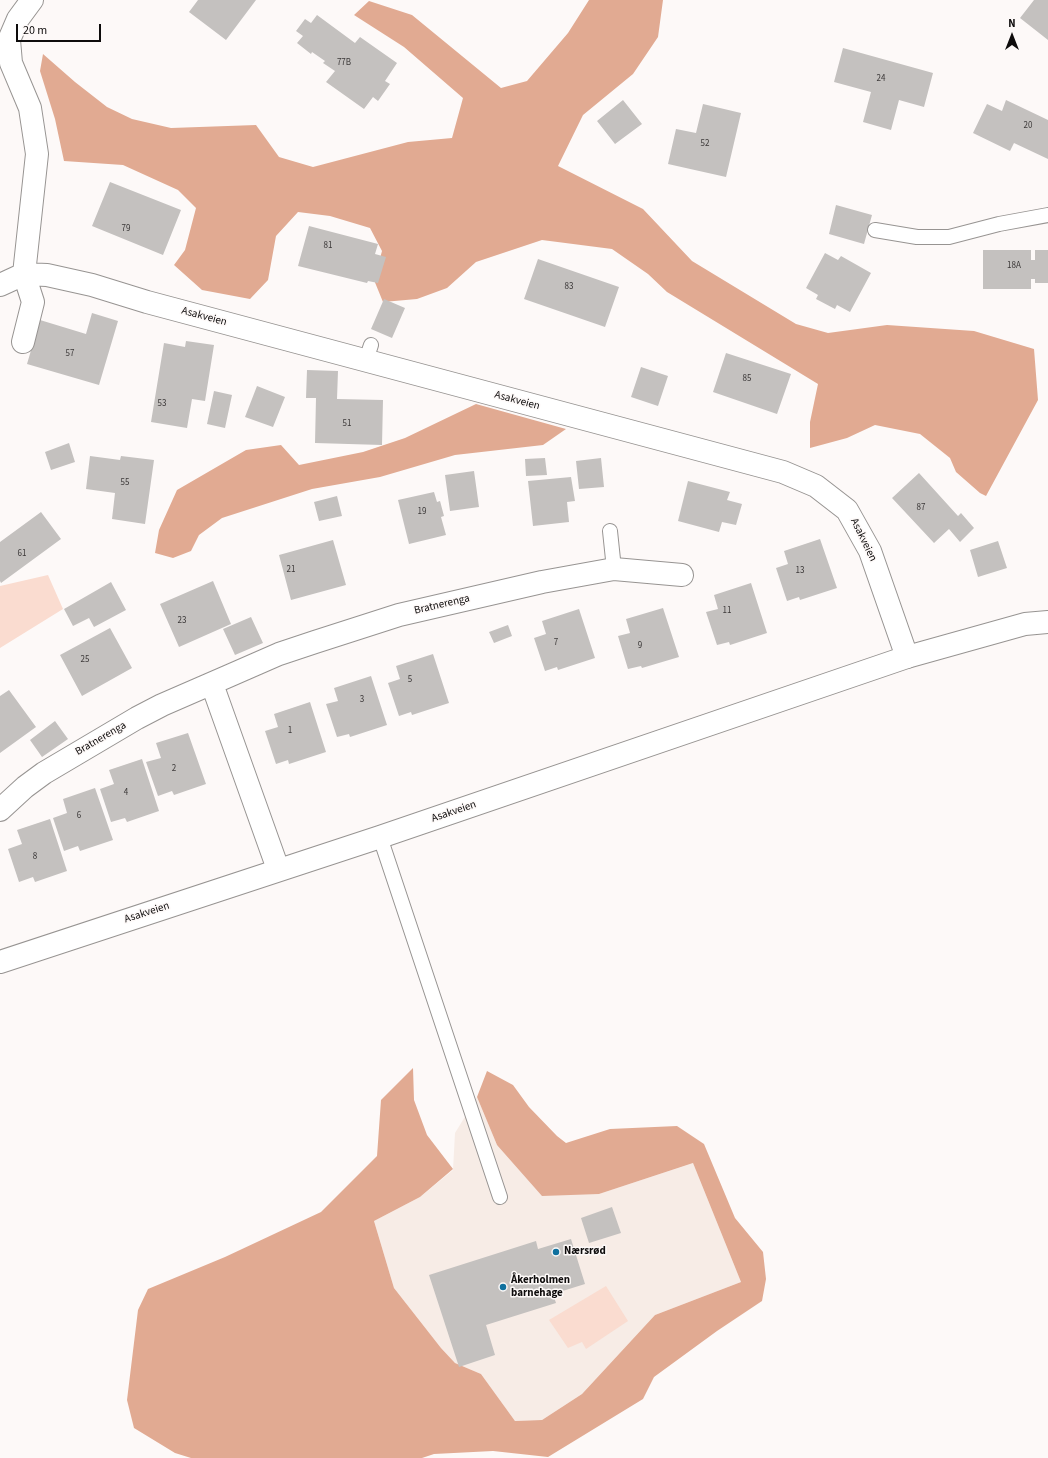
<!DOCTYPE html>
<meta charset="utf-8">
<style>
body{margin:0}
#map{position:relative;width:1048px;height:1458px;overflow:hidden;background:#fdf9f8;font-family:"Source Sans 3",sans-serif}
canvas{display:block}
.north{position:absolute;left:992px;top:16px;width:40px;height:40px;-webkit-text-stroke:3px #fdf9f8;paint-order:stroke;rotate:0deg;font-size:11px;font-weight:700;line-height:16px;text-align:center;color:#0e0c0c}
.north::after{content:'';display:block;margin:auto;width:14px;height:18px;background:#0e0c0c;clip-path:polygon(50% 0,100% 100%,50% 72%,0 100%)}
.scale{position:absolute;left:16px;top:24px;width:85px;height:18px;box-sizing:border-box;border:2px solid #0e0c0c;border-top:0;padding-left:5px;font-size:12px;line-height:14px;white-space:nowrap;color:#0e0c0c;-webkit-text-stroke:3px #fdf9f8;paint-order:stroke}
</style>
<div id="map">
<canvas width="1048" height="1458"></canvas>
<div class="north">N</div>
<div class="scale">20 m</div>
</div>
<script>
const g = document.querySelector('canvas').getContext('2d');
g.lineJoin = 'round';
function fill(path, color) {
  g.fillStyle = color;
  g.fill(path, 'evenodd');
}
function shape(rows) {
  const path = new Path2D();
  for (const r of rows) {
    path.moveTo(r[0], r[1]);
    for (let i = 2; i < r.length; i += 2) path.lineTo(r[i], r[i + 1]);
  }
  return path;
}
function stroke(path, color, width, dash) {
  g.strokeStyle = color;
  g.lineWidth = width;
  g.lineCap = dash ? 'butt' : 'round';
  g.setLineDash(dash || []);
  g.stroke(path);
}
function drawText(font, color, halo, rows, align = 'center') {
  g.font = font + ' "Source Sans 3",sans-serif';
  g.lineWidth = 3;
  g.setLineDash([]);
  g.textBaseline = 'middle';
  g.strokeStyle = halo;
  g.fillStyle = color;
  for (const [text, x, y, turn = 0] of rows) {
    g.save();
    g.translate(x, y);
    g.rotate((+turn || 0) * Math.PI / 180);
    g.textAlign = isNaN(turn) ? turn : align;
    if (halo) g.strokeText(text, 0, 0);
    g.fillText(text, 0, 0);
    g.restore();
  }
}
const built = shape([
 [477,1097,497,1145,599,1194,693,1163,741,1282,655,1315,582,1394,542,1420,515,1421,481,1374,455,1363,441,1348,394,1288,374,1221,420,1197,453,1170,455,1133]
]);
const green = shape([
 [48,575,63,609,0,648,0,586],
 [606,1286,628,1321,586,1349,582,1342,568,1348,549,1320]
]);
const forest = shape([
 [589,0,663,0,658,37,633,74,583,115,558,166,643,209,692,261,796,324,828,333,887,325,974,331,1034,349,1038,400,986,496,980,493,956,472,950,458,920,434,875,425,847,438,810,448,810,422,818,384,667,292,648,274,612,249,542,240,476,262,447,288,417,299,383,302,374,280,382,251,370,228,330,216,298,212,276,236,268,280,250,299,202,290,174,265,185,250,196,208,178,190,123,165,64,161,55,119,40,71,43,54,75,82,107,107,132,119,171,128,256,125,279,157,313,167,408,142,452,138,463,98,404,47,354,15,369,1,412,15,501,88,527,81,568,33],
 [476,404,566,429,543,445,455,455,380,477,312,489,222,518,199,535,191,551,173,558,155,553,159,530,177,490,246,450,281,445,299,465,363,452,405,438],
 [413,1068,414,1100,427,1135,453,1169,420,1197,374,1221,394,1288,441,1348,455,1363,481,1374,515,1421,542,1420,582,1394,655,1315,741,1282,693,1163,599,1194,542,1196,497,1145,477,1097,487,1071,513,1085,529,1107,557,1136,566,1143,610,1129,677,1126,704,1144,735,1218,763,1252,766,1279,762,1301,717,1331,654,1377,643,1399,548,1457,493,1451,434,1454,422,1458,191,1458,175,1453,134,1428,127,1400,138,1310,148,1289,225,1257,321,1212,377,1156,381,1100]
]);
const building = shape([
 [198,0,256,0,226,40,189,12],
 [1034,0,1048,0,1048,40,1020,18],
 [317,15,355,43,360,37,397,63,385,81,390,84,378,101,373,97,364,109,326,82,335,71,323,63,325,61,312,52,311,54,297,43,303,36,296,31,305,19,311,23],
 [843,48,933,73,924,107,899,100,891,130,863,122,871,92,834,82],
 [623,100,642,124,615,144,597,121],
 [1006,100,1048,120,1048,159,1014,143,1010,151,973,133,987,104,1002,111],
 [703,104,741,113,726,177,668,164,676,129,696,133],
 [110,182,181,210,163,255,92,226],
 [836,205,872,215,864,244,829,234],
 [309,226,378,244,375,254,386,257,378,283,368,281,367,283,298,266],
 [983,250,1031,250,1031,260,1035,260,1035,250,1048,250,1048,283,1035,283,1035,279,1031,279,1031,289,983,289],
 [825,253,838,260,841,256,871,273,850,312,837,305,835,309,816,299,818,295,806,288],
 [538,259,619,287,605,327,524,299],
 [384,299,405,308,392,338,371,329],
 [92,313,118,321,99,385,27,364,40,320,86,334],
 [186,341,214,345,205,401,192,399,187,428,151,422,164,343,185,347],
 [726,353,791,374,777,414,713,392],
 [641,367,668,376,658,406,631,397],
 [307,370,338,371,337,399,383,400,382,445,315,443,316,398,306,398],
 [257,386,285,397,273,427,245,417],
 [214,391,232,395,225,428,207,424],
 [69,443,75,462,51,470,45,452],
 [90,456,120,460,121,456,154,460,145,524,112,519,115,493,86,489],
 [545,458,547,475,526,476,525,459],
 [601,458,604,487,579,489,576,461],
 [474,471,479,507,450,511,445,475],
 [919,473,958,516,961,513,974,528,960,542,949,529,934,543,892,498],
 [571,477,575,501,567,502,569,522,533,526,528,481],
 [688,481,730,492,727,500,742,504,736,525,722,522,719,532,678,521],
 [434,492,437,502,440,501,444,516,441,517,446,535,409,544,398,500],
 [337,496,342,516,319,521,314,502],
 [41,512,61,539,1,583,0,581,0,542],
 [820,539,837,588,800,600,799,597,787,601,776,568,788,564,784,551],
 [333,540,346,585,291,600,279,555],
 [998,541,1007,568,978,577,970,550],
 [213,581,231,624,179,647,160,604],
 [111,582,126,610,94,627,89,618,73,626,64,609],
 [751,583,767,633,730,645,729,642,717,645,706,612,718,609,714,595],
 [663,608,679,657,642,668,641,666,628,669,618,636,630,633,626,619],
 [579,609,595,658,558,670,557,667,545,671,534,638,546,634,542,621],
 [251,617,263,643,235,655,223,629],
 [508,625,512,636,494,643,489,632],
 [110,628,132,668,82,696,60,655],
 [433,654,449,703,412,715,411,712,399,716,388,683,400,679,396,666],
 [371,676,387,725,350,737,349,734,337,737,326,704,338,701,334,688],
 [9,690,36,727,0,753,0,696],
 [310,702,326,752,289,764,288,760,276,764,265,731,278,727,274,714],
 [55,721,68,739,42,757,30,740],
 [188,733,206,784,174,795,172,791,158,796,146,762,161,758,156,743],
 [142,759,159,811,127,822,125,818,111,822,100,789,114,784,109,770],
 [95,788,113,840,80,851,78,846,64,851,53,818,67,813,63,799],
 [50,819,67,871,35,882,33,877,19,882,8,849,22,844,17,830],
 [612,1207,621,1233,589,1243,581,1218],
 [571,1239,585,1284,553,1294,556,1303,486,1325,495,1355,459,1367,429,1275,536,1241,538,1249]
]);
const service = shape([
 [875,230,917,237,949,237,999,224,1048,215],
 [366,360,371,345],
 [610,531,614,569],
 [380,837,500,1197]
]);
const minor = shape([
 [0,285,24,274,47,275,92,285,147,302,783,472,816,486,847,510,870,551,907,657],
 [23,342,33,302,24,274,37,154,30,108,11,63,9,40,18,19,32,0],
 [212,684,278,869],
 [0,810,25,787,44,773,137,718,162,705,231,675,279,654,315,642,399,615,542,582,614,569,682,575]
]);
const secondary = shape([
 [0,962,380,837,907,657,1025,624,1048,622]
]);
const markers = [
 [556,1252,4,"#0f709e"],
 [503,1287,4,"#0f709e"]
];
const numberNames = [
 ["77B",344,63],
 ["24",881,79],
 ["20",1028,126],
 ["52",705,144],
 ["79",126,229],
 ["81",328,246],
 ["18A",1014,266],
 ["83",569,287],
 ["57",70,354],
 ["85",747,379],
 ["53",162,404],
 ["51",347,424],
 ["55",125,483],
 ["87",921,508],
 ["19",422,512],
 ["61",22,554],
 ["21",291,570],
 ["13",800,571],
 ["11",727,611],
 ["23",182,621],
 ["7",556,643],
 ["9",640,646],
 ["25",85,660],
 ["5",410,680],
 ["3",362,700],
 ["1",290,731],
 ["2",174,769],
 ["4",126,793],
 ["6",79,816],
 ["8",35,857]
];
const streetNames = [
 ["Asakveien",204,317,15],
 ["Asakveien",517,401,15],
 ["Asakveien",863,540,64],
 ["Bratnerenga",442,605,-13],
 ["Bratnerenga",101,739,-30],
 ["Asakveien",454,812,-19],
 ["Asakveien",147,913,-18]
];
const poiNames = [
 ["Nærsrød",564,1252],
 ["Åkerholmen",511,1281],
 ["barnehage",511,1294]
];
fill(built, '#f7ece6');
fill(green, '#fadcd0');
fill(forest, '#e1aa92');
fill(building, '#c4c1bf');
stroke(service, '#979492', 16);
stroke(minor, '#979492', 24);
stroke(secondary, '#979492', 24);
stroke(service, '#fff', 14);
stroke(minor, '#fff', 22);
stroke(secondary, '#fff', 22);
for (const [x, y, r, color] of markers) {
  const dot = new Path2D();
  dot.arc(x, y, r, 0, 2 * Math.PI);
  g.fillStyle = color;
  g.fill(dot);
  stroke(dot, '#fdf9f8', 1.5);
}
drawText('9px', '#3c3939', null, numberNames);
drawText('11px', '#0e0c0c', '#fdf9f8', streetNames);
drawText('bold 11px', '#0e0c0c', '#fdf9f8', poiNames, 'left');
</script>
